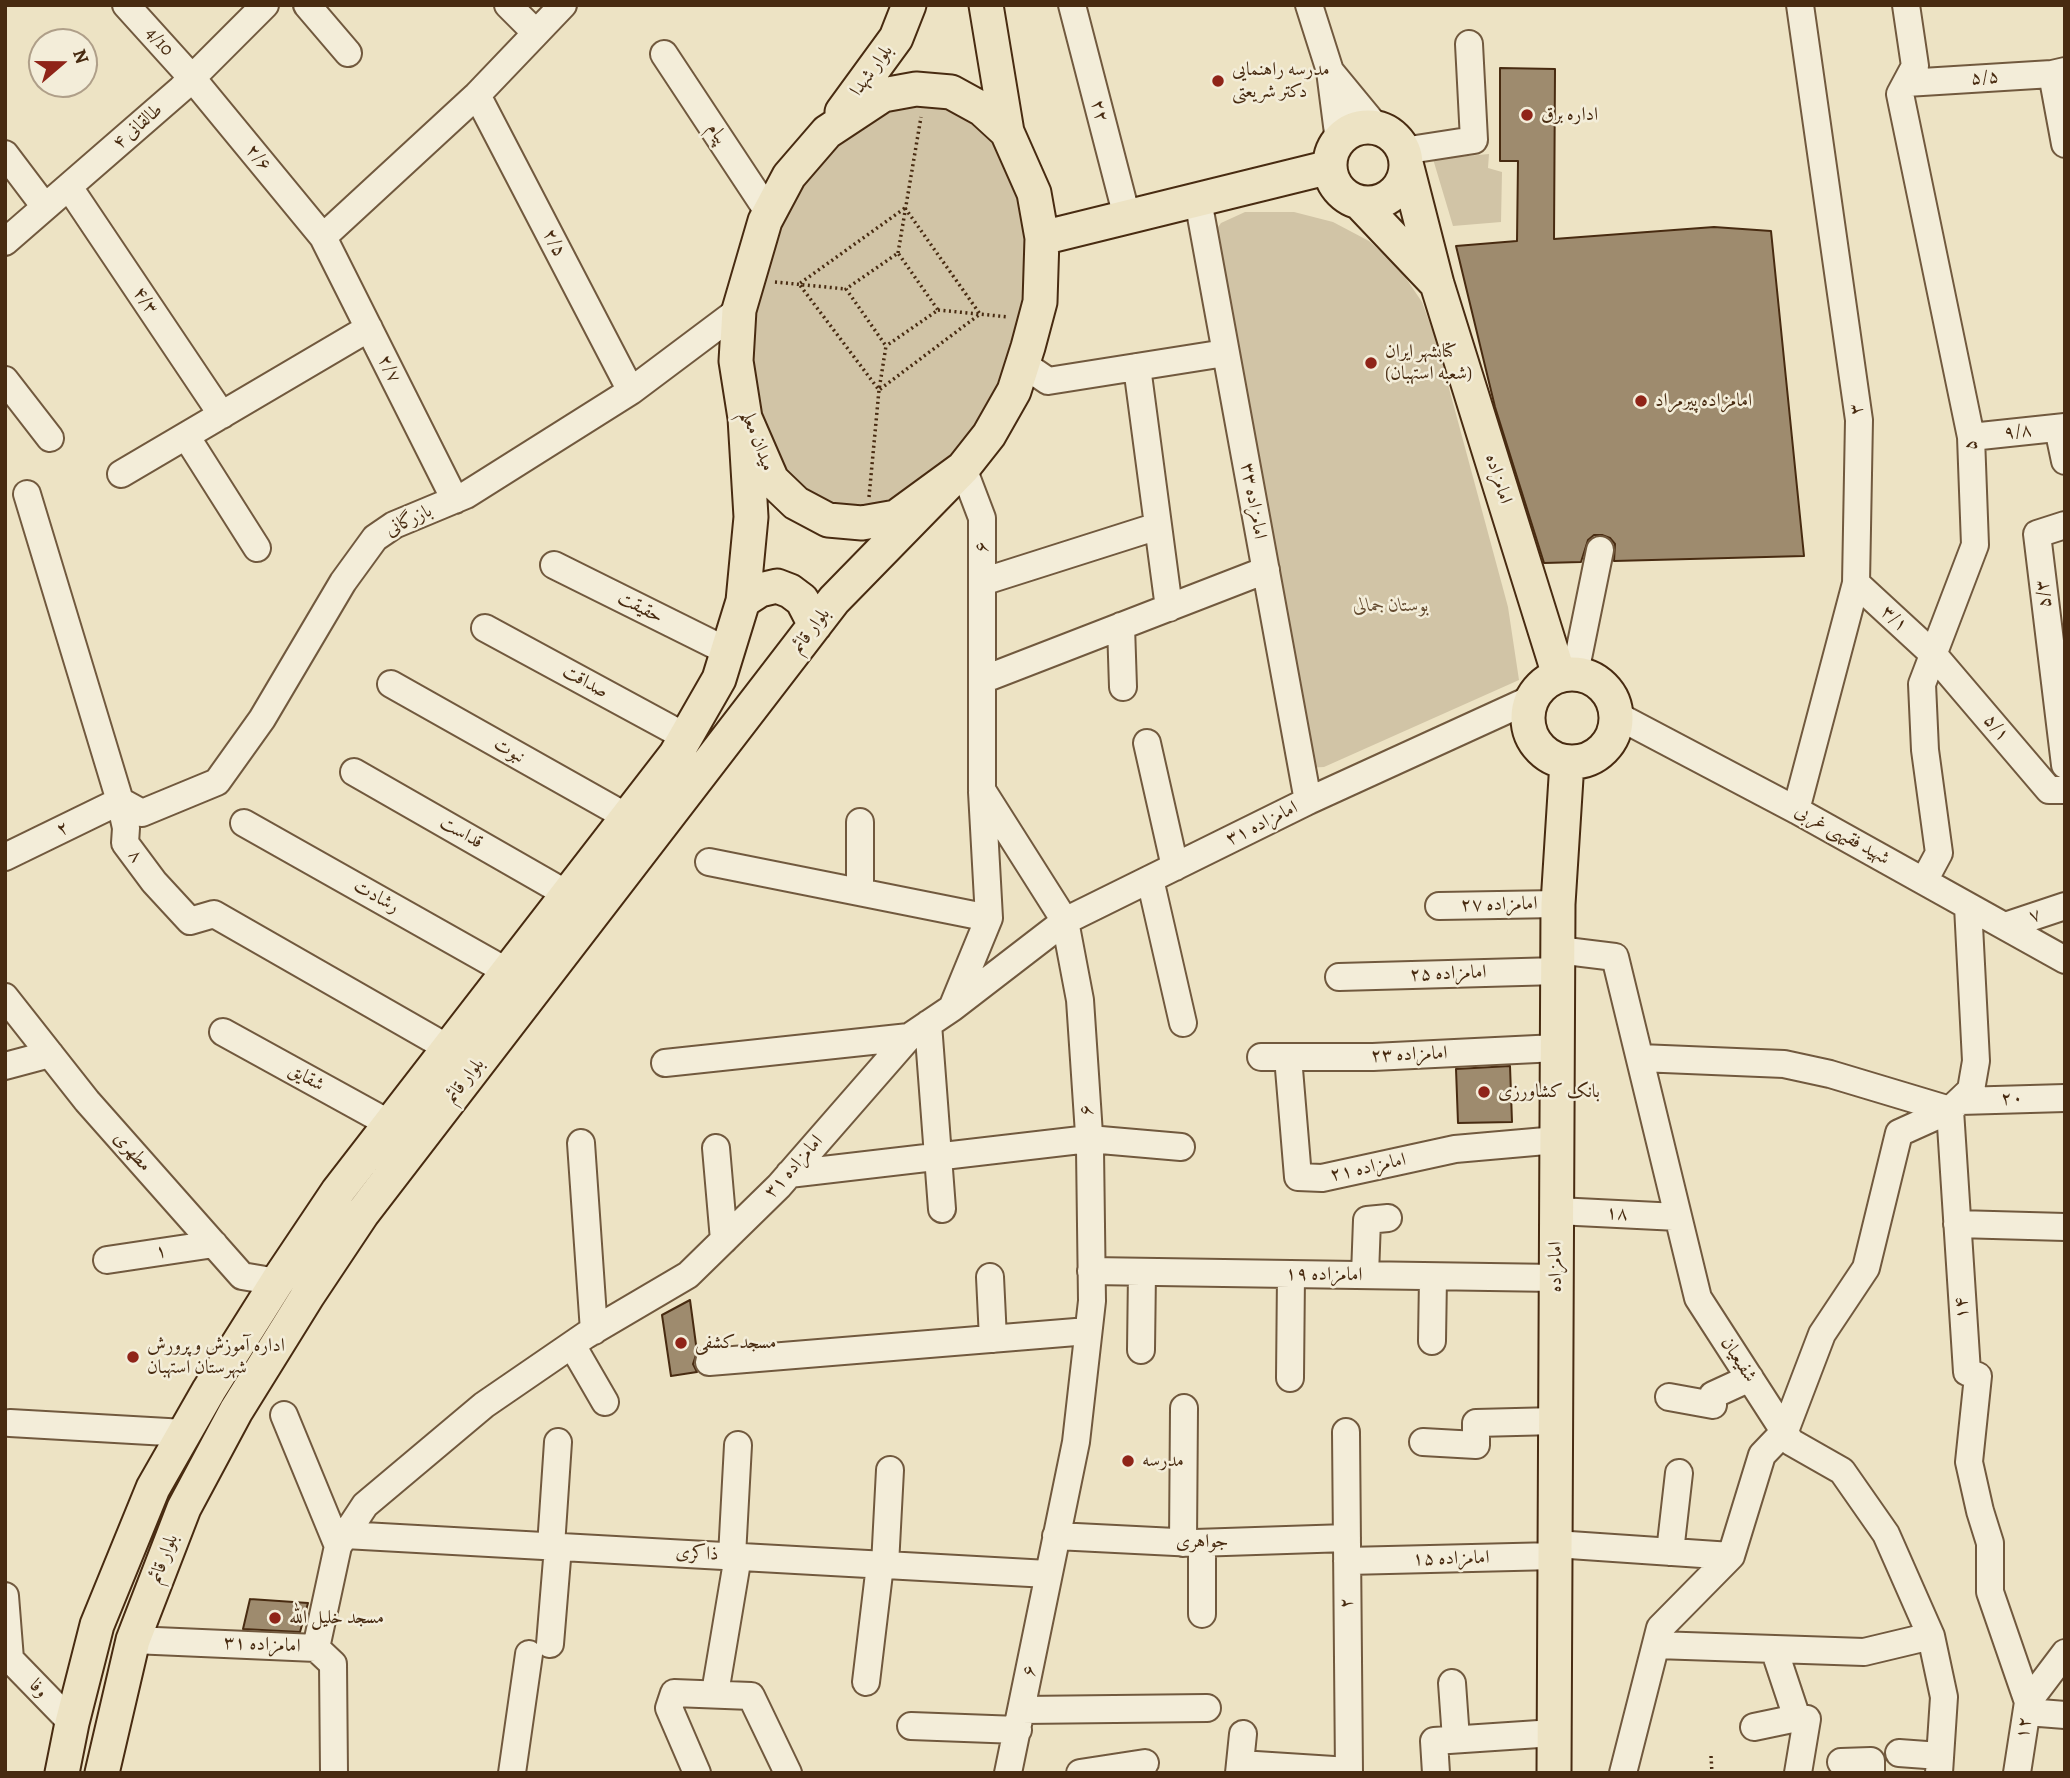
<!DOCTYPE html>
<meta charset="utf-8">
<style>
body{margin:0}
#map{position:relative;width:2070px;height:1778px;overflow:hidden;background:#ede3c4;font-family:Alegreya,serif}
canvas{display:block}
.frame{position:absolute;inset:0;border:7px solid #482b11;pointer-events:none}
.north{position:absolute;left:28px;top:28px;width:70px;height:70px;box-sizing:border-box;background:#f3edd9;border:2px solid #af9f89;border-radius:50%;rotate:70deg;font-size:19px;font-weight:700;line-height:28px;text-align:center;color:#482b11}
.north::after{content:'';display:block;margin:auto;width:24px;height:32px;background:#8f2418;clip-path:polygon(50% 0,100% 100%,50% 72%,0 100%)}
</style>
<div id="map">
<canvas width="2070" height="1778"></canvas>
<div class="frame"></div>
<div class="north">N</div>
</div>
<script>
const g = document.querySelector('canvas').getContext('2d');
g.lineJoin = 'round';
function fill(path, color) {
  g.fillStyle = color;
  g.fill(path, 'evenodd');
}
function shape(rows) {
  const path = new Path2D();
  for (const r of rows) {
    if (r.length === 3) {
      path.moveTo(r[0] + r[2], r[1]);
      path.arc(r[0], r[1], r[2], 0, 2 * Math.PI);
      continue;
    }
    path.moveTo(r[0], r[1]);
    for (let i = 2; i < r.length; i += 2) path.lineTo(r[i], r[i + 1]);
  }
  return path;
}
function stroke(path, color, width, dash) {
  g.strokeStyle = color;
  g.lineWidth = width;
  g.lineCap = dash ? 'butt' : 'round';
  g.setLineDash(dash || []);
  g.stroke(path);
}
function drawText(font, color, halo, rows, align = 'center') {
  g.font = font + ' Alegreya,Amiri,serif';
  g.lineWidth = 5;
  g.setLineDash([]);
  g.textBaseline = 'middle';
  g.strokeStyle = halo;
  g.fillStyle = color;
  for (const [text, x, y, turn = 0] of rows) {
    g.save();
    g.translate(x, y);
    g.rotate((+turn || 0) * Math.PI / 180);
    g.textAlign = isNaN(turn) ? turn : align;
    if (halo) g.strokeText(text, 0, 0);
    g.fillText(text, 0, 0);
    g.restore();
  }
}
const green = shape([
 [941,102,974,118,1002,144,1019,182,1029,269,1023,319,1000,387,962,446,909,491,877,505,844,507,816,498,797,483,777,457,763,428,749,355,758,281,788,207,820,159,864,121,892,105],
 [1489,154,1488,168,1502,172,1501,222,1453,226,1433,159],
 [1245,212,1294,212,1333,222,1369,241,1399,268,1422,302,1436,340,1508,607,1519,680,1324,767,1305,768,1213,234,1221,223]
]);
const building = shape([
 [1500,68,1555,69,1554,239,1714,227,1771,231,1804,556,1614,561,1615,544,1610,538,1602,535,1594,535,1588,540,1581,562,1544,563,1495,407,1456,246,1517,241,1518,161,1500,161,1500,68],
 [1510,1066,1512,1122,1458,1123,1456,1069,1510,1066],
 [690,1300,697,1352,693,1364,697,1372,671,1376,662,1315,690,1300],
 [250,1599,308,1603,300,1632,243,1629,250,1599]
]);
const path = shape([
 [905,208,980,314,879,390,799,284,905,208],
 [898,253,921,117],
 [775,282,846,289],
 [938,310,1009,317],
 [869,497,879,390,886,346,846,289,898,253,938,310,886,346],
 [1711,1756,1712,1773]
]);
const minor = shape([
 [126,5,192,78,323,237,455,500],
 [307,5,348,53],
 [508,5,536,33],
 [1072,5,1127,217],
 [1309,5,1330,71,1339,141],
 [1906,5,1915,66,1900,94,1971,437,1975,545,1922,684,1925,750,1939,853,1924,881],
 [664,54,769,213],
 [1330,71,1377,128],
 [2052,74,2065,144],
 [1906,83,2052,74,2065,71],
 [477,95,631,391],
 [1403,151,1474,140,1469,44],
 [5,154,45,207],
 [69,187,222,415],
 [1198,200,1308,801],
 [323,237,477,95,563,5],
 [5,242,181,89,265,5],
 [1023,364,1048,381,1225,353],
 [1137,367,1169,608],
 [5,380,50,438],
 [2058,428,2065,461],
 [186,436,257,548],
 [1971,437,2065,427],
 [963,468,982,518,982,790,1065,921,1080,1000,1090,1149,1092,1301,1076,1442,1008,1773],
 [121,474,369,328],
 [27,494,120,801,126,828,125,843,154,882,190,921,214,914,448,1048],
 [2065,525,2037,534,2065,765],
 [554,565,727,651],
 [982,582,1158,526],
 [1856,583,1933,654,2049,790,2065,790],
 [1121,626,1123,687],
 [485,628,686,737],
 [1575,673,1600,550],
 [982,680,1266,570],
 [391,684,627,817],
 [1616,715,1796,810,2065,960],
 [1147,743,1175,867],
 [354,772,567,894],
 [120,801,142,813,217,782,262,719,343,582,375,538,394,525,466,495,631,391,739,310],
 [1796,810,1856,583,1859,420,1800,5],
 [860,822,860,892],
 [244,823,508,972],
 [5,857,120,801],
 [709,862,989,918],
 [1150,879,1183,1023],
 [1439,906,1558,904],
 [1968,906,1976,1061,1971,1090,1950,1110,1967,1372,1978,1376,1969,1462,1980,1511,1990,1543,1990,1592,2028,1702],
 [2005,926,2065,906],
 [1558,950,1615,957,1698,1298,1791,1442,1842,1471,1886,1534,1931,1636,1944,1697,1939,1773],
 [1339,977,1558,971],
 [5,997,87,1101,242,1276,277,1282],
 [952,1008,989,918,982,792],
 [928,1024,942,1209],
 [223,1032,390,1124],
 [1261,1057,1373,1057,1557,1048],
 [1288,1057,1298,1177,1322,1178,1455,1149,1557,1140],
 [1640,1058,1784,1064,1830,1074,1950,1110],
 [665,1063,909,1037],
 [5,1066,50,1054],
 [1960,1101,2065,1098],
 [581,1143,594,1331],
 [716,1148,724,1240],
 [789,1174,1089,1139,1181,1147],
 [1557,1211,1678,1217],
 [1957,1224,2065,1227],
 [107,1260,214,1244],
 [1091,1271,1556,1278],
 [1365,1275,1367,1220,1388,1218],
 [990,1277,993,1339],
 [1432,1341,1433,1277],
 [572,1345,605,1402],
 [1141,1350,1142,1272],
 [709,1362,1088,1331],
 [1290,1378,1291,1275],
 [1669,1397,1713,1405,1713,1395,1750,1378],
 [284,1415,338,1546],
 [10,1423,185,1433],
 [1346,1432,1349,1773],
 [1423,1442,1476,1445,1476,1423,1556,1421],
 [345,1535,1048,1574],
 [1056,1536,1195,1543,1347,1538],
 [1183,1543,1184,1408],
 [1202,1543,1202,1614],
 [1555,1544,1731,1556],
 [551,1546,558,1442],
 [1670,1552,1679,1473],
 [732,1556,738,1445],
 [1347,1561,1555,1556],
 [885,1565,890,1470],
 [5,1596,10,1659],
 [133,1640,316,1648,338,1546,365,1505,484,1405,586,1335,688,1275,779,1186,909,1037,952,1008,1065,921,1308,801,1531,699],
 [550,1644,558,1547],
 [1656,1645,1864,1652,1931,1636],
 [316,1648,333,1664,334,1773],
 [1774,1649,1797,1718,1807,1719,1798,1773],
 [5,1654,72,1723],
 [866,1682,880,1565],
 [1452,1683,1456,1739],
 [715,1693,738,1556],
 [1022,1710,1207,1708],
 [2027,1712,2065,1715],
 [911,1726,1018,1730],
 [1754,1727,1797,1718],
 [1899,1753,1940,1756],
 [1841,1762,1871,1761,1871,1773],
 [1240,1764,1349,1771],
 [512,1773,529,1654],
 [697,1773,669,1708,674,1693,751,1696,788,1773],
 [1080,1773,1145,1763],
 [1239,1773,1243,1734],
 [1436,1773,1434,1741,1554,1733],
 [1623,1773,1660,1628,1731,1556,1762,1455,1785,1431,1822,1334,1866,1268,1899,1133,1950,1110],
 [2017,1773,2028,1702,2065,1653]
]);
const major = shape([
 [986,5,1007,132,1034,193,1042,238,1040,302,1028,347,1014,391,989,435,963,468,896,517,862,523,828,520,796,503,772,480,745,418,736,361,739,310,765,221,789,176,827,132,883,95,916,89,951,92,982,109,1007,132],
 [842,112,896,38,909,5],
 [1368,165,38],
 [1406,163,1437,284,1559,675],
 [1359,202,1435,282],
 [1042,238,1330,167],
 [743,601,760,590,777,586,790,591,802,600,815,625],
 [1572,718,44],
 [62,1773,72,1723,97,1625,153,1488,209,1390,277,1282,338,1191,676,754,719,679,743,601,751,517,745,418],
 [102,1773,133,1640,184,1508,236,1411,308,1295,362,1214,834,600,963,468],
 [1554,1773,1558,904,1567,762]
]);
const markers = [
 [1218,81,7,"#8f2418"],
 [1527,115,7,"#8f2418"],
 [1371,363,7,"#8f2418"],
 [1641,401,7,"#8f2418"],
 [1484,1092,7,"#8f2418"],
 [681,1343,7,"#8f2418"],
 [133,1357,7,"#8f2418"],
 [1128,1461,7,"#8f2418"],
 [275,1618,7,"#8f2418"]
];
const streetNames = [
 ["4/10",159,42,48],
 ["بلوار شهدا",872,71,-54],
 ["۵/۵",1985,78,-4],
 ["۲۲",1099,111,76],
 ["طالقانی ۴",138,127,-41],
 ["پیام",717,134,56],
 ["۲/۶",258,158,51],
 ["۲/۵",554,243,63],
 ["۴/۳",145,301,56],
 ["۲/۷",389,369,63],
 ["۳",1857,409,-97],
 ["۹/۸",2018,432,-6],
 ["میدان معلم",757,441,69],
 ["۵",1971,445,-95],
 ["امامزاده",1498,479,73],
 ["امامزاده ۳۳",1253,501,80],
 ["بازرگانی",409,521,-26],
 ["۶",982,547,-90],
 ["۵/۳",2044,594,-97],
 ["حقیقت",640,608,27],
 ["۳/۱",1894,619,42],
 ["بلوار قائم",811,631,-53],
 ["صداقت",585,682,29],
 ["۵/۱",1996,728,50],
 ["نبوت",509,751,29],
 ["امامزاده ۳۱",1262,824,-26],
 ["۲",63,829,-26],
 ["قداست",461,833,30],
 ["شهید فقیهی غربی",1842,835,29],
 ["۸",135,856,53],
 ["رشادت",376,897,29],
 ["امامزاده ۲۷",1499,905,-1],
 ["۷",2035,916,-19],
 ["امامزاده ۲۵",1448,974,-2],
 ["امامزاده ۲۳",1409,1055,-2],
 ["شقایق",306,1078,29],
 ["بلوار قائم",465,1081,-52],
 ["۲۰",2012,1099,-2],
 ["۶",1087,1110,-94],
 ["مطهری",132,1152,48],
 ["امامزاده ۳۱",794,1167,-48],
 ["امامزاده ۲۱",1368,1168,-12],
 ["۱۸",1617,1214,3],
 ["۱",161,1252,-9],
 ["امامزاده",1556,1267,-90],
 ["امامزاده ۱۹",1324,1275,1],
 ["۱۴",1962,1308,-94],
 ["شفیعیان",1738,1360,57],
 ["جواهری",1202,1542],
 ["ذاکری",697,1554,3],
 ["بلوار قائم",164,1559,-69],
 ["امامزاده ۱۵",1451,1559,-1],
 ["۲",1347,1603,-91],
 ["امامزاده ۳۱",262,1645,3],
 ["۶",1030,1671,-79],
 ["وفا",38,1689,46],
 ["۱۲",2024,1728,-81]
];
const poiNames = [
 ["مدرسه راهنمایی",1232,70],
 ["دکتر شریعتی",1232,92],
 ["اداره برق",1541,115],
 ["کتابشهر ایران",1385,352],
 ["(شعبه استهبان)",1385,374],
 ["امامزاده پیرمراد",1655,401],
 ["بانک کشاورزی",1498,1092],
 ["مسجد کشفی",695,1343],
 ["اداره آموزش و پرورش",147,1346],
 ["شهرستان استهبان",147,1368],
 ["مدرسه",1142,1461],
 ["مسجد خلیل الله",289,1618]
];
const parkNames = [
 ["بوستان جمالی",1391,606]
];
fill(green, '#d1c4a6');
fill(building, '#9e8b6e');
stroke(building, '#482b11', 2);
stroke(minor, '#71593e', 30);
stroke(major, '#482b11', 37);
stroke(path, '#482b11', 3.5, [2, 3.5]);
stroke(minor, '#f3edd9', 26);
stroke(major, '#ede3c4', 33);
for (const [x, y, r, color] of markers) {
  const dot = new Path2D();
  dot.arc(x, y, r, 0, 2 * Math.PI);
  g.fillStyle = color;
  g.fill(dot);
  stroke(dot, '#f3edd9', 2.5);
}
drawText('19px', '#482b11', '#f3edd9', streetNames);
drawText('19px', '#482b11', '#f3edd9', poiNames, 'left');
drawText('italic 19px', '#634a2f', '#f3edd9', parkNames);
</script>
